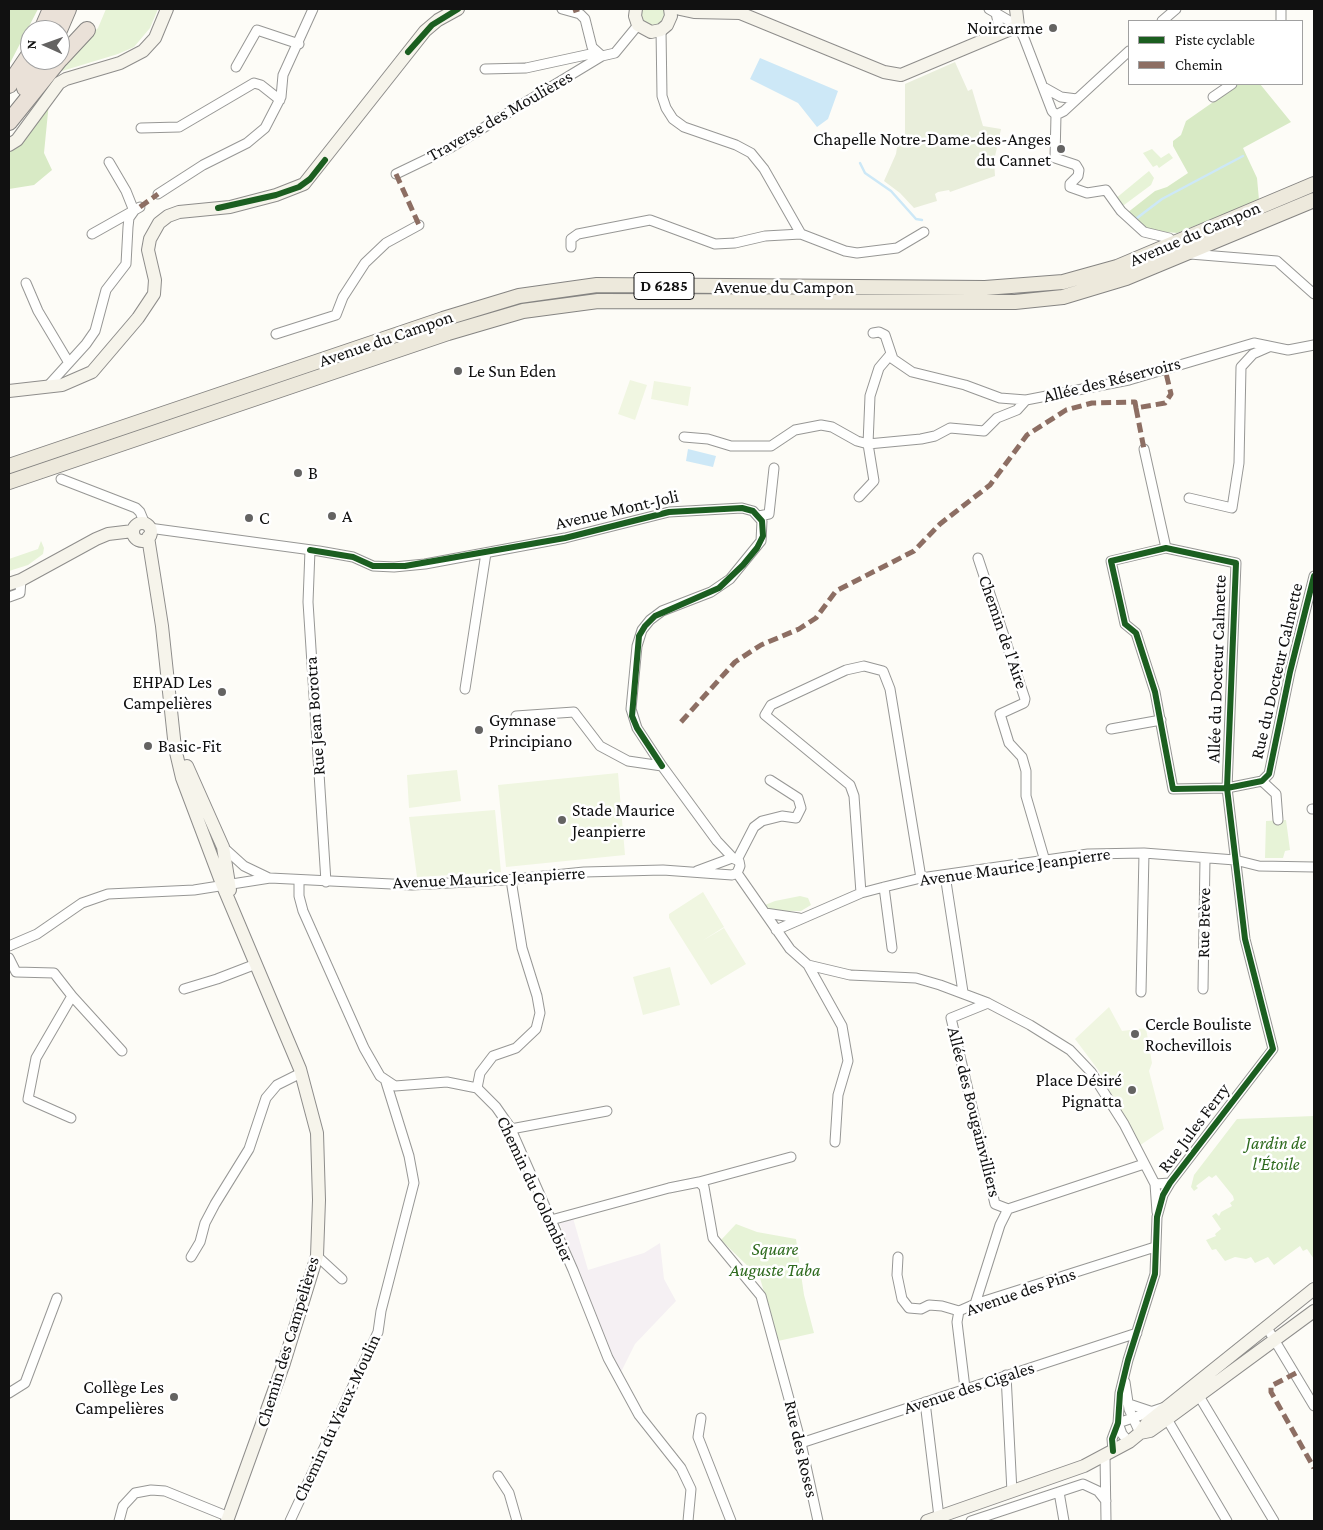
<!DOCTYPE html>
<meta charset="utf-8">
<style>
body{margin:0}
#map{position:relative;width:1323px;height:1530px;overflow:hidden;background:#fdfcf7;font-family:"Crimson Pro",serif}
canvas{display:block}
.frame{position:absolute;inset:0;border:10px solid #111;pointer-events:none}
.legend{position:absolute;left:1128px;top:20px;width:175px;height:65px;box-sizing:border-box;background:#fff;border:1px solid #a0a0a0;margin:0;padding:6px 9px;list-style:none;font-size:15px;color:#111}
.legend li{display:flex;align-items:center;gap:10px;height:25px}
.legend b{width:25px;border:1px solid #a0a0a0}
.north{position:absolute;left:20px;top:20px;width:50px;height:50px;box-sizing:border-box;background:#fff;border:1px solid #a0a0a0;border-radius:50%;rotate:272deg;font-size:14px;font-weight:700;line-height:20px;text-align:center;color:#111}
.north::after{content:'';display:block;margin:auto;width:18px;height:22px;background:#646362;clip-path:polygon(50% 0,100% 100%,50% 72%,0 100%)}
</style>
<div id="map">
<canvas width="1323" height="1530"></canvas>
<div class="frame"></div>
<ul class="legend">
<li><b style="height:6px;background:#1b5e20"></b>Piste cyclable</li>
<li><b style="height:6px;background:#8d6e63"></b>Chemin</li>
</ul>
<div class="north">N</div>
</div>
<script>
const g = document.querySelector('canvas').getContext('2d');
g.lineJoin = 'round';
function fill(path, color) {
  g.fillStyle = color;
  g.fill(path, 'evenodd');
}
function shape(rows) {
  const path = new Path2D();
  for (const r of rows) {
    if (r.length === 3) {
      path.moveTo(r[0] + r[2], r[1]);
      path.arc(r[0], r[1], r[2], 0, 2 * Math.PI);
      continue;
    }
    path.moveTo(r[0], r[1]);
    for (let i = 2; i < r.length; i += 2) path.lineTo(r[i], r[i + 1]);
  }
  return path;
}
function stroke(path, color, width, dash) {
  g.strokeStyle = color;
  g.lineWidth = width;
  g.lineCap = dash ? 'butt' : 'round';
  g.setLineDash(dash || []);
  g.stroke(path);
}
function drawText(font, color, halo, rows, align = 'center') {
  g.font = font + ' "Crimson Pro",serif';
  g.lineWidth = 5;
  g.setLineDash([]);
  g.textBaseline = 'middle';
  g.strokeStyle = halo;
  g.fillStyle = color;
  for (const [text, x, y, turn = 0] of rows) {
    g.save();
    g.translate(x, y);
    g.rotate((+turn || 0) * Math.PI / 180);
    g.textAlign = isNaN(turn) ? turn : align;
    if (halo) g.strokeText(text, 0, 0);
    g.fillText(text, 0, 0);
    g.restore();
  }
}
const industrial = shape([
 [573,1218,588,1270,644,1253,660,1243,664,1279,676,1301,635,1344,620,1374,559,1222]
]);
const green = shape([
 [106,9,158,9,150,28,134,47,118,54,62,71,61,64,98,28],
 [639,9,666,9,665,23,645,27],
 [1152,149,1161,158,1169,153,1173,158,1159,168,1157,165,1153,167,1143,153],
 [1149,171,1154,178,1151,185,1124,205,1121,205,1115,199],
 [41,541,44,548,43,554,28,565,9,571,9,559,38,549],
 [1286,820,1290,850,1285,851,1283,858,1265,858,1266,821],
 [800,896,808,898,811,905,801,911,771,911,765,905,775,901],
 [1314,1116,1314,1259,1307,1249,1303,1251,1300,1246,1274,1265,1268,1257,1255,1263,1251,1257,1246,1259,1235,1257,1225,1261,1216,1249,1212,1250,1206,1240,1216,1236,1215,1234,1221,1229,1212,1216,1216,1213,1219,1216,1221,1212,1232,1206,1230,1203,1234,1200,1233,1196,1216,1175,1212,1178,1209,1176,1196,1186,1198,1188,1194,1191,1191,1187,1194,1175,1237,1119],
 [736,1224,757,1232,796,1239,804,1295,814,1333,778,1341,760,1278,721,1240]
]);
const forest = shape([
 [9,9,38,9,9,65],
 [1239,84,1260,84,1291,122,1243,148,1257,178,1259,200,1177,233,1147,230,1127,213,1155,191,1167,187,1188,173,1173,146,1173,141,1181,135,1186,121],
 [49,102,44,153,52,170,34,185,9,189,9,151]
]);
const cemetery = shape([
 [955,62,968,91,972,89,983,126,1001,129,994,161,995,176,950,192,949,190,938,192,935,194,937,201,914,208,900,193,884,181,896,154,898,141,905,141,905,84]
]);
const pitch = shape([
 [630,380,647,385,635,420,618,414],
 [654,381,691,387,688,406,651,399],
 [457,770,461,801,409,808,407,775],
 [618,773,625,855,506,867,498,785],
 [495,810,501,872,417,877,409,817],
 [703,892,724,927,702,941,724,928,746,964,711,985,669,918,669,914],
 [670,967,680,1005,643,1015,633,977],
 [1109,1007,1122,1031,1146,1028,1152,1063,1149,1071,1164,1129,1139,1146,1099,1071,1075,1039]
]);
const water = shape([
 [760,58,838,91,828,119,817,127,798,103,750,79],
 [688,449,716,456,713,467,686,461]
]);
const stream = shape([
 [860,163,865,173,891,191,916,219,922,220],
 [1137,218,1162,199,1243,156]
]);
const street = shape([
 [562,9,580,14,585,19,592,47,602,56,615,53,638,25],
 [989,9,1018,26,1024,38,1052,111,1056,115,1055,158,1076,165,1079,170,1078,176,1070,184,1070,187,1087,193,1106,190,1121,211,1144,232,1169,238,1175,243],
 [1281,9,1281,21],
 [1162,21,1176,9],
 [661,30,662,96,666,108,673,119,684,127,736,145,751,153,764,169,801,234],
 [995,35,999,27,996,13],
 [236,67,257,30,299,44],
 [485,69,526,68,595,53],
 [1045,88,1061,97,1077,99],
 [1213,97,1232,84],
 [1056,115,1064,111,1129,51],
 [141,128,179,127,254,83,261,85,280,100],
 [109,162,126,191,134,211],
 [396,174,450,148,602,56],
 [158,194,203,165,247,143,265,128,281,97,283,75,313,9],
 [92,234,140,207],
 [571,247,571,239,578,234,650,220,715,244,735,243,765,236,801,234,845,251,857,253,897,248,924,232],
 [1190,254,1277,261,1314,294],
 [26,283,38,311,69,363],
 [873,333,879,332,885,335,893,359,912,372,965,385,1000,398,1026,400,1129,380,1254,343,1288,350,1314,345],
 [276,334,336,315,343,297,365,263,386,243,419,225],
 [47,387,86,344,95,331,106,290,126,264,128,227,129,218,134,211],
 [684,437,708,439,731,446,771,446,795,430,821,425,832,427,857,441,868,444,921,439,935,436,950,428,984,431,997,418,1017,410,1026,400],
 [1144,449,1166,548],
 [61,479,136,508,140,512,145,524],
 [859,497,874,481,868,444,870,396,879,368,890,355],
 [1189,498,1232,508,1239,463,1241,367,1253,354,1269,347],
 [759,516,769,514,774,468],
 [149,528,319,551,353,557,373,566,394,567,425,564,565,538,669,512,742,508,753,511,762,521,761,541,730,579,711,592,662,611,650,620,642,630,637,646,631,709,637,728,662,766,717,841,733,858],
 [310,550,308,602,326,882],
 [978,558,1025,699,1024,703,1000,714,1009,743,1022,757,1026,771,1026,796,1045,861],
 [9,597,20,593,21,580],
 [465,689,486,553],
 [516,716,574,712,600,746,628,761,662,766],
 [1111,729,1161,720],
 [1262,781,1276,794,1278,820],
 [1312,809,1314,809],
 [223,847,244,866,269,878],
 [737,860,754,827,762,821,782,816,796,818,801,808,798,798,770,780],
 [737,873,790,949,808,965,850,975,916,978,940,985,988,1003,1030,1025,1070,1050,1091,1072,1124,1124,1155,1184,1170,1183],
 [945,875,963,992],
 [299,881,299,896,303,911,364,1048,380,1076,395,1086,447,1082,477,1088,496,1107,510,1127,573,1270,608,1358,639,1415,681,1468,691,1489,688,1521],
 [884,887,892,948],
 [861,893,854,796,850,785,765,715,771,705,846,670,864,666,883,671,890,689,921,878],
 [765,913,799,918],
 [776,930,861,893,884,887,921,878,1088,854,1144,853,1235,860,1259,866,1314,867],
 [9,946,37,934,82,903,108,894,194,890,270,878,412,885,505,880,584,872,663,870,732,875,737,873,740,866,739,861,732,858,697,871],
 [9,958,16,972,54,973,72,996,36,1058,28,1099,71,1118],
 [808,965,842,1026,848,1061,838,1095,835,1142],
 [184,989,217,979,256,964],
 [1203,989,1205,858],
 [1141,992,1144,853],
 [72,996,122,1051],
 [988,1003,951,1018,995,1204,1008,1209],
 [477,1088,480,1073,493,1056,516,1048,536,1029,540,1013,537,996,522,948,511,880],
 [511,1129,607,1111],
 [699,1182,791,1157],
 [1155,1184,1157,1212],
 [551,1220,669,1188,699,1182,704,1187,713,1238,761,1296,801,1443,818,1521],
 [317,1256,342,1279],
 [191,1257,200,1242,205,1223,215,1204,249,1149,266,1098,277,1085,301,1073],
 [898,1257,897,1275,902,1299,909,1308,921,1309,929,1305,942,1306,959,1311],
 [975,1304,1000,1225,1008,1209,1144,1164],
 [1266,1326,1314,1406],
 [1006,1375,1012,1492],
 [1125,1382,1129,1409,1140,1433],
 [965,1388,957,1322,959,1311,975,1304,1155,1247],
 [9,1393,25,1383,57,1298],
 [1199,1396,1274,1521],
 [925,1402,939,1517],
 [1129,1404,1150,1411],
 [701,1418,698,1437,731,1521],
 [1167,1419,1227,1521],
 [1118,1423,1165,1407],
 [1118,1423,1122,1434,1129,1442],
 [801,1443,1137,1333],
 [1113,1451,1112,1439,1118,1423,1120,1393,1128,1360,1155,1274,1157,1217,1163,1195,1170,1183,1273,1049,1245,939,1227,788,1236,563,1166,548,1111,561,1125,624,1136,633,1155,692,1173,789,1227,788,1262,781,1269,774,1290,672,1314,576],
 [1105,1455,1106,1521],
 [498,1476,509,1493,517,1521],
 [1059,1492,1064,1521],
 [119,1521,123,1506,135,1493,151,1490,165,1491,229,1517],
 [290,1521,378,1332,381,1311,414,1183,409,1156,386,1082],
 [971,1521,1083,1484,1098,1491,1106,1501]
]);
const secondary = shape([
 [636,9,635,16,638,25,651,32,661,30,667,25,671,16,670,9],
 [680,9,694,12,740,13,884,72,901,75,1018,26,1016,9],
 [9,145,17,140,59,83,66,79,120,63,143,51,155,38,167,9],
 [9,391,62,385,92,372,138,318,154,294,155,280,148,250,150,239,159,223,168,216,179,212,230,207,276,195,304,184,425,31,438,20,458,9],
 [142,532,9],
 [148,537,162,626,175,748,182,778,222,884,300,1069,317,1133,319,1200,317,1256,284,1363,227,1521],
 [9,584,21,580,96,539,108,534,133,531],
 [187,766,223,847,230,890],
 [1140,1433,1150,1431,1167,1419,1314,1311],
 [927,1521,1084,1466,1129,1442,1140,1433,1147,1423,1314,1289]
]);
const primary = shape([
 [9,466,443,319,519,296,597,285,985,288,1063,282,1117,267,1314,184],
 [9,482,448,333,523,311,598,301,1015,302,1063,297,1126,278,1314,200]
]);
const highway = shape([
 [42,30,51,9],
 [59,30,68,9],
 [60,59,87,30],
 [9,85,30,54],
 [25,88,43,60],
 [9,122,59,60]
]);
const quiet = shape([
 [573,11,579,9],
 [396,174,419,225],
 [140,207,158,194],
 [1136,408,1144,449],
 [681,722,735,662,761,645,799,629,816,618,836,591,914,551,940,524,990,485,1027,435,1066,410,1092,403,1135,402,1136,408,1165,403,1171,394,1165,369],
 [1296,1373,1271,1386,1271,1392,1314,1468]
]);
const cycleway = shape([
 [408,52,432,25,458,9],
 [218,208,276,195,299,187,310,179,325,160],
 [310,550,353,557,373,566,405,566,565,538,669,512,742,508,753,511,762,521,763,536,757,548,743,565,719,588,655,616,645,626,639,636,632,716,637,728,662,766],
 [1113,1451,1112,1439,1118,1423,1120,1393,1128,1360,1155,1274,1157,1217,1163,1195,1170,1183,1273,1049,1245,939,1227,788,1236,563,1166,548,1111,561,1125,624,1136,633,1155,692,1173,789,1227,788,1262,781,1269,774,1290,672,1314,576]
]);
const markers = [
 [1053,28,5,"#646362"],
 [1061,149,5,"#646362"],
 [458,371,5,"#646362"],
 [298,473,5,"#646362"],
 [332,516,5,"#646362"],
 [249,518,5,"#646362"],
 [222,692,5,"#646362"],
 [479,730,5,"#646362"],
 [148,746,5,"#646362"],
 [562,820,5,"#646362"],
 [1135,1034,5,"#646362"],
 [1132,1090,5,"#646362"],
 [174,1397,5,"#646362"]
];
const shields = [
 [664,286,60]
];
const shieldNames = [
 ["D 6285",664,286]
];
const poiNames = [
 ["Noircarme",1043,28,"right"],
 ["Chapelle Notre-Dame-des-Anges",1051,139,"right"],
 ["du Cannet",1051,160,"right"],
 ["Le Sun Eden",468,371],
 ["B",308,473],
 ["A",342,516],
 ["C",259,518],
 ["EHPAD Les",212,682,"right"],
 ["Campelières",212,703,"right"],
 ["Gymnase",489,720],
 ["Principiano",489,741],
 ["Basic-Fit",158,746],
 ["Stade Maurice",572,810],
 ["Jeanpierre",572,831],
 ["Cercle Bouliste",1145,1024],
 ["Rochevillois",1145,1045],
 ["Place Désiré",1122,1080,"right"],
 ["Pignatta",1122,1101,"right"],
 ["Collège Les",164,1387,"right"],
 ["Campelières",164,1408,"right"]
];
const streetNames = [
 ["Traverse des Moulières",500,116,-30],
 ["Avenue du Campon",1195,234,-23],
 ["Avenue du Campon",784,287],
 ["Avenue du Campon",386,339,-19],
 ["Allée des Réservoirs",1112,380,-14],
 ["Avenue Mont-Joli",617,510,-13],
 ["Chemin de l'Aire",1003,632,71],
 ["Allée du Docteur Calmette",1217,669,-88],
 ["Rue du Docteur Calmette",1277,671,-77],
 ["Rue Jean Borotra",315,716,-94],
 ["Avenue Maurice Jeanpierre",1015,867,-8],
 ["Avenue Maurice Jeanpierre",489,878,-3],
 ["Rue Brève",1204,923,-89],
 ["Allée des Bougainvilliers",974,1112,76],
 ["Rue Jules Ferry",1194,1128,-53],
 ["Chemin du Colombier",535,1189,65],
 ["Avenue des Pins",1021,1292,-19],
 ["Chemin des Campelières",288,1342,-73],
 ["Avenue des Cigales",969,1388,-18],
 ["Chemin du Vieux-Moulin",337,1418,-65],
 ["Rue des Roses",801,1449,77]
];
const parkNames = [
 ["Jardin de",1276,1143],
 ["l'Étoile",1276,1164],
 ["Square",775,1249],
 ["Auguste Taba",775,1270]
];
fill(industrial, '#f5f0f3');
fill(green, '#e7f3d7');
fill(forest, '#d8eac5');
fill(cemetery, '#e9eedb');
fill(pitch, '#f0f6e1');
fill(water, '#cde8f7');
stroke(stream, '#cde8f7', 2.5);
stroke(street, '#979795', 11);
stroke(secondary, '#8e8d8b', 14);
stroke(primary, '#858482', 16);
stroke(highway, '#858482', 18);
stroke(street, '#fffffe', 9);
stroke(secondary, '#f6f4eb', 12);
stroke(primary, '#ede9dc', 14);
stroke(highway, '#eae1d8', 16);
stroke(quiet, '#8d6e63', 5, [10, 5]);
stroke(cycleway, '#1b5e20', 6);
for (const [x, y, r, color] of markers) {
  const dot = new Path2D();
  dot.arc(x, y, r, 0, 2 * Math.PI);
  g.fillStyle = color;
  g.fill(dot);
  stroke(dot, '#fff', 2);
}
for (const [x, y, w] of shields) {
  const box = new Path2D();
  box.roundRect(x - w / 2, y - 13.5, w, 27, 4);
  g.fillStyle = '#fff';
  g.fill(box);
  stroke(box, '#111', 1);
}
drawText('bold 16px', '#111', null, shieldNames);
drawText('18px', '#111', '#fff', poiNames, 'left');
drawText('18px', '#111', '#fff', streetNames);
drawText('italic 18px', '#2f6b1f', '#fff', parkNames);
</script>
